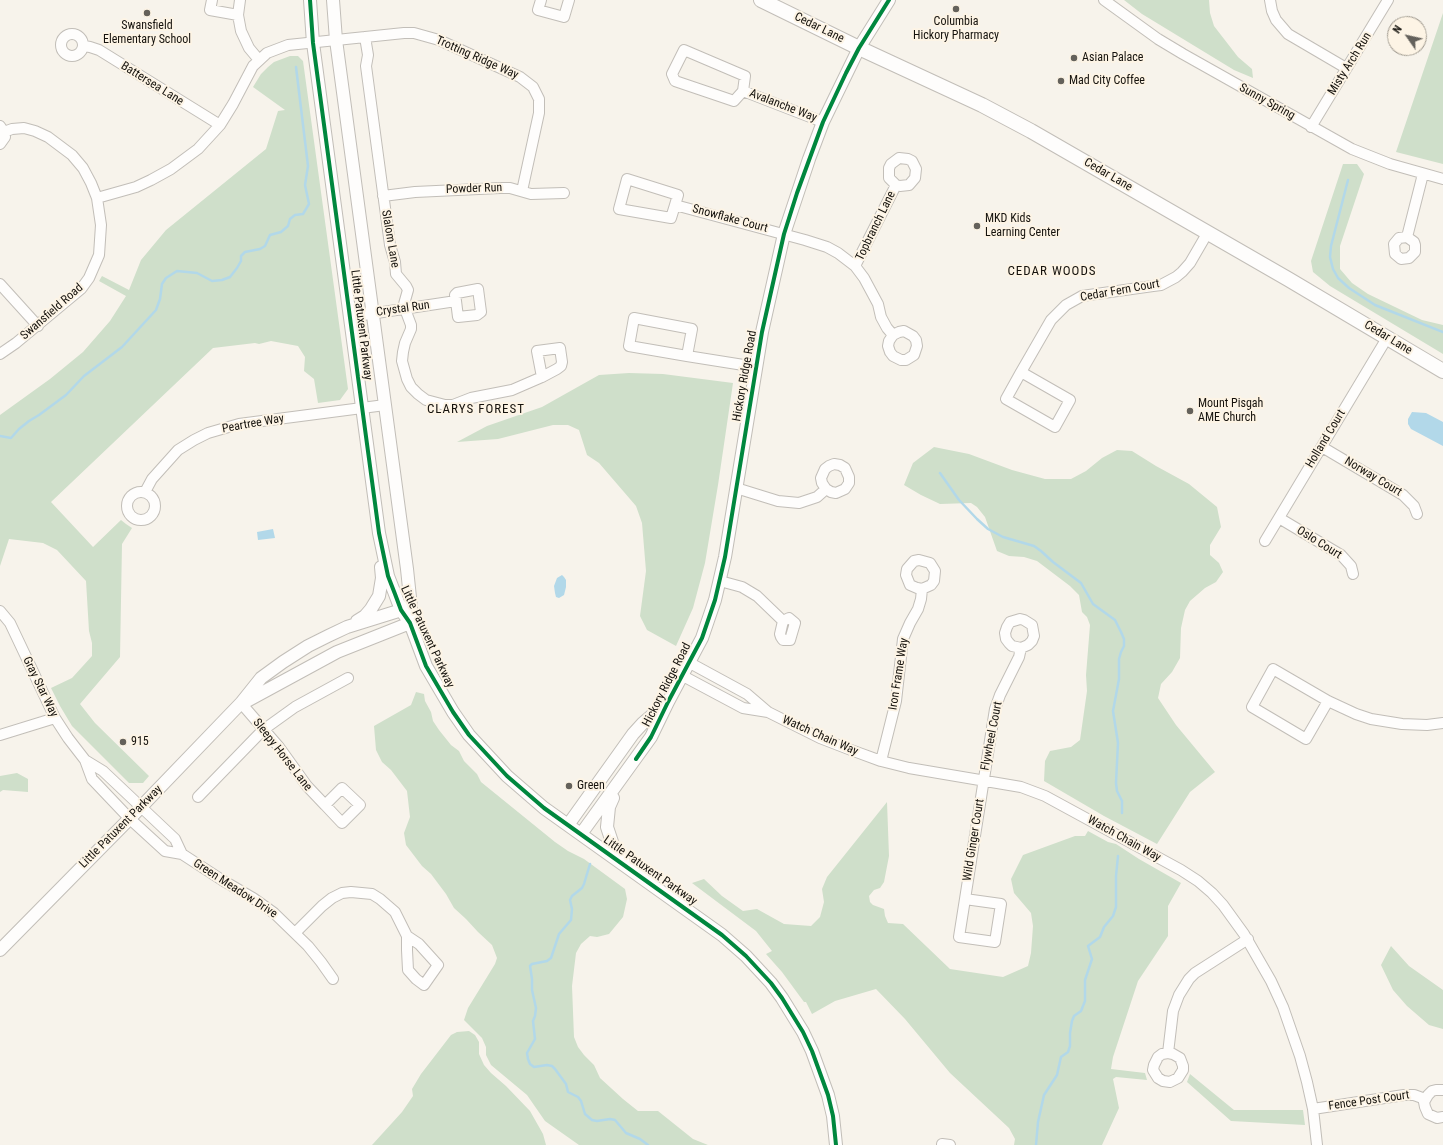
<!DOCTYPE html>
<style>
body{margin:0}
#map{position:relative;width:1443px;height:1145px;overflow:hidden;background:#f7f3eb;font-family:"Roboto Condensed",sans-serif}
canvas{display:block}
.north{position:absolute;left:1387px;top:16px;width:40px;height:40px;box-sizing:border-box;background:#fdf4e5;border:1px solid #a09a8f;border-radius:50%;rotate:304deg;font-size:11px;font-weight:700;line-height:16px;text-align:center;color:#15120d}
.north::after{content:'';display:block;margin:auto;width:14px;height:18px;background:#64615b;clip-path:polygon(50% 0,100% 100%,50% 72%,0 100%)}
</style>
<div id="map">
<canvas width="1443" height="1145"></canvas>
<div class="north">N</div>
</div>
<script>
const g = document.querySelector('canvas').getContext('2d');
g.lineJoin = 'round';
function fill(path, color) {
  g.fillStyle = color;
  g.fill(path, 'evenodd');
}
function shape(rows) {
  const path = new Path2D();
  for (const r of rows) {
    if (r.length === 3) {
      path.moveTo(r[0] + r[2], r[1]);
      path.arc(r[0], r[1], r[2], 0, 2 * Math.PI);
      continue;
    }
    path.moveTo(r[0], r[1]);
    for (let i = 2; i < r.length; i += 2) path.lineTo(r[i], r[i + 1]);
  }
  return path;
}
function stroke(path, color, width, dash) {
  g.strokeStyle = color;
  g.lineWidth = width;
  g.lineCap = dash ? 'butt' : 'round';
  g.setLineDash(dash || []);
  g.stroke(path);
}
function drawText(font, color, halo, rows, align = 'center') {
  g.font = font + ' "Roboto Condensed",sans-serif';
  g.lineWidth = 4;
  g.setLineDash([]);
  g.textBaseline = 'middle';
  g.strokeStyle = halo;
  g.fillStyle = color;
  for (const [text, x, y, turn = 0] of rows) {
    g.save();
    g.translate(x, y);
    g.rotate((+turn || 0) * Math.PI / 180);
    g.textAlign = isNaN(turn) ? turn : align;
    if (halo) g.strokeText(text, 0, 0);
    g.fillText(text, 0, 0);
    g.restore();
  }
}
const green = shape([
 [1124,0,1209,0,1210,13,1214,26,1238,57,1252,69,1253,78,1234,70,1142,14],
 [1443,13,1443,164,1396,152],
 [290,56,298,56,303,61,348,389,340,400,318,403,314,379,304,371,305,357,298,346,271,341,259,344,255,343,213,348,51,502,93,547,121,520,126,524,132,528,122,544,120,657,80,704,95,723,149,776,143,783,129,783,72,726,60,706,51,688,72,678,92,656,92,643,89,631,86,581,57,550,43,543,9,539,0,566,0,415,50,379,83,352,110,321,126,296,99,281,102,276,129,290,141,260,166,230,266,149,278,111,285,110,253,87,261,74,268,67,274,62],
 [1343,164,1357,164,1364,174,1340,246,1340,269,1352,283,1368,294,1422,320,1443,325,1443,354,1330,286,1313,272,1311,261],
 [629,373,663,374,733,383,718,485,705,563,693,608,676,646,647,630,640,616,646,571,642,523,636,506,599,463,587,455,579,430,568,425,553,425,498,439,457,442,487,426,542,407,599,375],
 [934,447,969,454,1012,470,1045,479,1071,479,1086,471,1102,458,1117,450,1132,451,1156,466,1189,484,1217,507,1221,527,1210,545,1210,555,1219,563,1223,572,1216,582,1205,588,1190,601,1185,610,1181,628,1180,658,1172,672,1161,684,1158,698,1176,725,1215,772,1190,792,1157,844,1104,816,1044,781,1045,761,1050,751,1071,747,1080,740,1087,691,1086,675,1090,625,1087,617,1082,612,1079,595,1070,586,1037,561,1024,557,1009,556,997,551,985,517,977,507,971,503,940,504,921,495,904,485,913,463],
 [416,692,424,694,425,701,431,712,433,721,439,730,451,745,459,751,464,761,477,774,481,782,555,842,568,851,584,859,625,889,627,899,623,917,609,934,597,937,590,936,581,944,576,953,572,986,574,1037,578,1047,584,1055,594,1065,600,1078,623,1099,638,1111,658,1111,693,1139,708,1145,579,1145,545,1121,527,1095,491,1065,486,1055,486,1047,482,1038,464,1020,468,1008,495,964,497,958,492,945,478,932,466,919,454,908,446,894,431,874,422,866,406,845,404,833,410,817,407,791,391,770,382,762,376,750,374,726,411,705],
 [17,773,28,779,28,792,3,790,0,792,0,776],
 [887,802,889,856,884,882,880,888,874,890,869,896,870,902,873,905,884,909,885,916,888,923,903,924,950,969,1003,977,1028,966,1031,953,1033,926,1031,913,1014,893,1011,879,1023,855,1075,836,1085,836,1088,831,1108,842,1116,844,1139,859,1181,883,1168,906,1168,936,1138,981,1113,1057,1111,1069,1145,1073,1147,1080,1116,1077,1113,1079,1119,1108,1102,1145,1014,1145,1015,1139,1009,1128,950,1073,905,1019,876,989,835,1001,812,1014,806,1002,804,1002,782,972,766,954,772,951,756,931,692,883,704,879,722,896,743,911,757,909,784,924,811,926,820,917,824,902,822,889,827,877],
 [1391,946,1409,966,1443,990,1443,1029,1429,1025,1407,1006,1393,990,1381,965],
 [469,1031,475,1035,479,1042,479,1054,484,1065,491,1073,506,1086,530,1111,543,1134,546,1145,372,1145,402,1112,413,1096,412,1089,421,1074,451,1035,457,1032],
 [1190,1074,1234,1110,1303,1110,1305,1125,1231,1121,1187,1082]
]);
const water = shape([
 [1412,412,1426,413,1443,422,1443,446,1411,429,1408,424,1408,419],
 [273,529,275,538,258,540,257,532],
 [562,575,564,577,566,580,566,587,564,595,559,598,556,597,555,593,554,586,557,578]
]);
const stream = shape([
 [1348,180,1331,246,1330,257,1333,269,1338,278,1349,288,1375,305,1443,332],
 [0,436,11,438,19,429,29,421,39,415,66,395,84,376,122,347,156,310,160,299,162,284,166,278,177,271,197,273,212,281,222,280,230,277,237,268,241,261,241,256,245,252,260,249,265,246,270,235,281,232,288,226,290,219,295,215,303,214,309,204,305,185,308,166,296,67],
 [940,473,959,500,977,519,988,529,1003,537,1034,546,1041,551,1053,562,1081,583,1093,604,1115,620,1121,632,1124,639,1124,646,1121,652,1119,659,1119,679,1113,711,1118,743,1116,783,1117,791,1122,801,1122,813],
 [590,864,584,884,582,888,572,896,570,900,572,909,571,920,559,934,551,958,547,961,532,964,530,966,532,979,532,990,536,1008,535,1016,533,1021,535,1039,527,1053,528,1059,530,1064,534,1067,547,1065,552,1066,555,1069,566,1084,568,1092,578,1097,581,1101,585,1114,592,1120,597,1121,610,1119,615,1120,626,1133,640,1139,648,1145],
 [1036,1145,1038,1122,1044,1095,1057,1075,1061,1057,1068,1052,1070,1046,1070,1033,1072,1021,1074,1016,1081,1011,1085,1001,1085,980,1092,959,1088,946,1100,937,1104,927,1113,916,1116,907,1116,876,1118,856]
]);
const minor = shape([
 [212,0,210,10,238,15],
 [240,0,238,15,241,31,249,48,259,60],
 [541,0,538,10,564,17,569,0],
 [1104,0,1158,39,1183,54,1352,149,1390,164,1443,179],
 [1270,0,1272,11,1276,20,1288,34,1346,68],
 [72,45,11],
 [365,37,368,55,366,66,390,245,395,262,396,274,406,286,408,290,404,304,405,309,411,325,411,329,405,343,403,352,402,361,407,379,411,387,418,394,426,400,445,405,453,405,471,398,512,390,542,377,537,351,560,348,562,362,561,366,557,369,542,377],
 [84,46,90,47,99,50,220,125],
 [743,91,734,101,675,81,672,74,684,50,745,76,743,91,823,122],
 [0,126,4,132,5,137,0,144],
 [1311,127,1388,0],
 [383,196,415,192,500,188,510,188,531,194,564,193],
 [97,198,136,187,151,180,171,169,198,149,220,125,233,104,253,66,267,53,288,45,404,33,414,33,439,40,520,77,533,87,539,99,539,113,522,191],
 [675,205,671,218,619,209,627,179,678,195,675,205,805,240,827,247,838,253,855,266,864,278,878,304,881,317,887,328,893,335,899,332,904,331,913,336,916,340,917,346,914,355,906,360,901,360,893,356,890,352,888,346,889,341,893,335],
 [1407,237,1399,238,1394,244,1395,254,1401,259,1409,258,1415,252,1415,245,1414,242,1407,237,1423,174],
 [855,266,896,185,900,186,909,185,915,178,916,169,912,161,908,159,899,158,891,164,889,168,889,178,896,185],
 [0,284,38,326],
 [350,317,456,301,458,317,477,315,481,312,478,289,457,293,455,295,456,301],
 [0,354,16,343,81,289,89,278,99,255,101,225,97,198,91,183,83,168,72,155,48,137,35,131,24,128,12,129,4,132],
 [687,356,692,329,634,318,629,346,687,356,756,367],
 [1021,372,1006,399,1055,427,1070,400,1021,372,1051,320,1066,305,1082,296,1153,286,1161,285,1176,277,1182,272,1190,263,1208,232],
 [1322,447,1403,495,1414,506,1417,514],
 [736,488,778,501,799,503,817,497,826,489,822,483,821,478,825,469,829,466,834,464,840,465,845,468,849,477,849,483,845,489,836,493,831,492,826,489],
 [145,492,152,479,178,450,194,440,208,433,239,424,385,405],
 [141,506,14],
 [1279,518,1341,555,1351,566,1353,574],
 [1265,541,1387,338],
 [720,581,742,587,757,596,783,621,780,634,781,637,783,640,790,640,795,623,789,618,783,621],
 [0,611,10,623,55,718,68,738,85,760,92,779,130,819,165,851,182,854,222,880,253,898,274,913,308,946,321,962,333,979],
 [690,663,747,694,768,712,820,738,851,750,881,761,909,768,1021,787,1045,796,1181,870,1198,881,1212,893,1223,905,1244,934,1271,981,1283,1007,1300,1056,1307,1082,1313,1109,1317,1145],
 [683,676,743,708,768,712],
 [1328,701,1306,739,1252,707,1273,669,1328,701,1356,714,1371,719,1402,724,1427,725,1443,723],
 [241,703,279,747,307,786,325,805,342,788,360,805,342,823,325,805],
 [0,735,55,718],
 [85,760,103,771,175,839,182,854],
 [881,761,896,701,903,639,910,623,918,609,921,599,922,589,917,588,910,585,906,575,907,569,914,561,919,560,930,563,935,571,934,581,931,585,922,589],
 [198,797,263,730,295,707,348,678],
 [965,899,959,937,995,942,1001,904,965,899,995,709,1000,695,1019,657,1021,648,1028,645,1032,641,1034,636,1032,625,1024,620,1020,619,1010,622,1007,627,1005,633,1006,639,1009,643,1012,646,1021,648],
 [295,933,322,906,332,898,342,893,351,892,372,894,380,899,395,912,407,936,419,944,438,965,424,985,416,979,408,970,407,950,407,936],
 [1168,1053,1162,1054,1158,1057,1154,1065,1153,1070,1158,1078,1163,1081,1170,1082,1178,1078,1183,1070,1183,1066,1180,1058,1173,1054,1168,1053,1173,1011,1179,995,1189,979,1195,973,1248,939],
 [1443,1090,1436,1090,1432,1091,1428,1095,1424,1102,1425,1107,1428,1114,1437,1118,1443,1117],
 [1313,1109,1404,1095,1414,1095,1425,1099],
 [942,1145,942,1144,950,1145]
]);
const tertiary = shape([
 [310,0,313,43,379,533,388,576,395,594,401,610,410,623,426,666,453,712,469,735,507,776,544,808,722,935,746,956,771,983,782,998,803,1032,812,1051,828,1095,833,1116,836,1145],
 [333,0,336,40,407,569,411,607,410,623],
 [357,621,365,616,371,609,379,596,382,578,381,567],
 [245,702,337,652,410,623],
 [613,798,609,807,607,827,613,845,624,862],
 [568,825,633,734,643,723,664,705],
 [581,834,651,737,668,702,702,638,715,600,725,557,762,332,784,234,809,159,823,122,859,48,889,0],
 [0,950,141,807,241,703,261,678,283,662,308,646,328,636,347,627,408,608]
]);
const secondary = shape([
 [761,0,859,48,982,105,1031,131,1288,279,1443,371]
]);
const cycleway = shape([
 [310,0,313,43,379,533,388,576,395,594,401,610,410,623,426,666,453,712,469,735,507,776,544,808,722,935,746,956,771,983,782,998,803,1032,812,1051,828,1095,833,1116,836,1145],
 [636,759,651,737,668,702,702,638,715,600,725,557,762,332,784,234,797,193,823,122,846,73,859,48,889,0]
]);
const markers = [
 [956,9,4,"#64615b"],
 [147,13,4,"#64615b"],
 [1074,58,4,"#64615b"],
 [1061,81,4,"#64615b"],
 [977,226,4,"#64615b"],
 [1190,411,4,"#64615b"],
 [123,742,4,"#64615b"],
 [569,786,4,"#64615b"]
];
const poiNames = [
 ["Columbia",956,22,"center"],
 ["Hickory Pharmacy",956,36,"center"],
 ["Swansfield",147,26,"center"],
 ["Elementary School",147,40,"center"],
 ["Asian Palace",1082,58],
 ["Mad City Coffee",1069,81],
 ["MKD Kids",985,219],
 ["Learning Center",985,233],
 ["Mount Pisgah",1198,404],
 ["AME Church",1198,418],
 ["915",131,742],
 ["Green",577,786]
];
const streetNames = [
 ["Cedar Lane",819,28,26],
 ["Trotting Ridge Way",477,58,24],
 ["Misty Arch Run",1350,64,-58],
 ["Battersea Lane",152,84,32],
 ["Sunny Spring",1267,102,29],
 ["Avalanche Way",783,106,21],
 ["Cedar Lane",1108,175,30],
 ["Powder Run",474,189,-2],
 ["Snowflake Court",730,219,15],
 ["Topbranch Lane",876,226,-64],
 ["Slalom Lane",390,239,80],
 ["Cedar Fern Court",1120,291,-10],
 ["Crystal Run",403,309,-8],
 ["Swansfield Road",52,312,-41],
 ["Little Patuxent Parkway",361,325,83],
 ["Cedar Lane",1388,338,31],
 ["Hickory Ridge Road",745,376,-80],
 ["Peartree Way",253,424,-10],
 ["Holland Court",1326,439,-59],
 ["Norway Court",1373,477,31],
 ["Oslo Court",1319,543,32],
 ["Little Patuxent Parkway",427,637,65],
 ["Iron Frame Way",899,674,-81],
 ["Hickory Ridge Road",667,685,-63],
 ["Gray Star Way",40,687,64],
 ["Watch Chain Way",820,736,24],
 ["Flywheel Court",992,736,-79],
 ["Sleepy Horse Lane",282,755,52],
 ["Little Patuxent Parkway",121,827,-45],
 ["Watch Chain Way",1124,839,29],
 ["Wild Ginger Court",974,840,-81],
 ["Little Patuxent Parkway",650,871,35],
 ["Green Meadow Drive",235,889,33],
 ["Fence Post Court",1369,1101,-8]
];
const neighbourhoodNames = [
 ["CEDAR WOODS",1052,272],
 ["CLARYS FOREST",476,410]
];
fill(green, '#cfdfca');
fill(water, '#b2d8e9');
stroke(stream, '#b2d8e9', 2.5);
stroke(minor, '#c2beb8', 12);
stroke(tertiary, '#c2beb8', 14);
stroke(secondary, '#c2beb8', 16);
stroke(minor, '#fefdfc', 10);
stroke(tertiary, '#fefdfc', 12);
stroke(secondary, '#fefdfc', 14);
stroke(cycleway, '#00873e', 4);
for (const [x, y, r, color] of markers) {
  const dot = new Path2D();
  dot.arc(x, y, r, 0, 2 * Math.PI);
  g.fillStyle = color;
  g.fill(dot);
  stroke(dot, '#fdf4e5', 1.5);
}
drawText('12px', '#15120d', '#fdf4e5', poiNames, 'left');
drawText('12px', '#15120d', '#fdf4e5', streetNames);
g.letterSpacing = '1px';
drawText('13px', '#15120d', '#fdf4e5', neighbourhoodNames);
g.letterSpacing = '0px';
</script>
